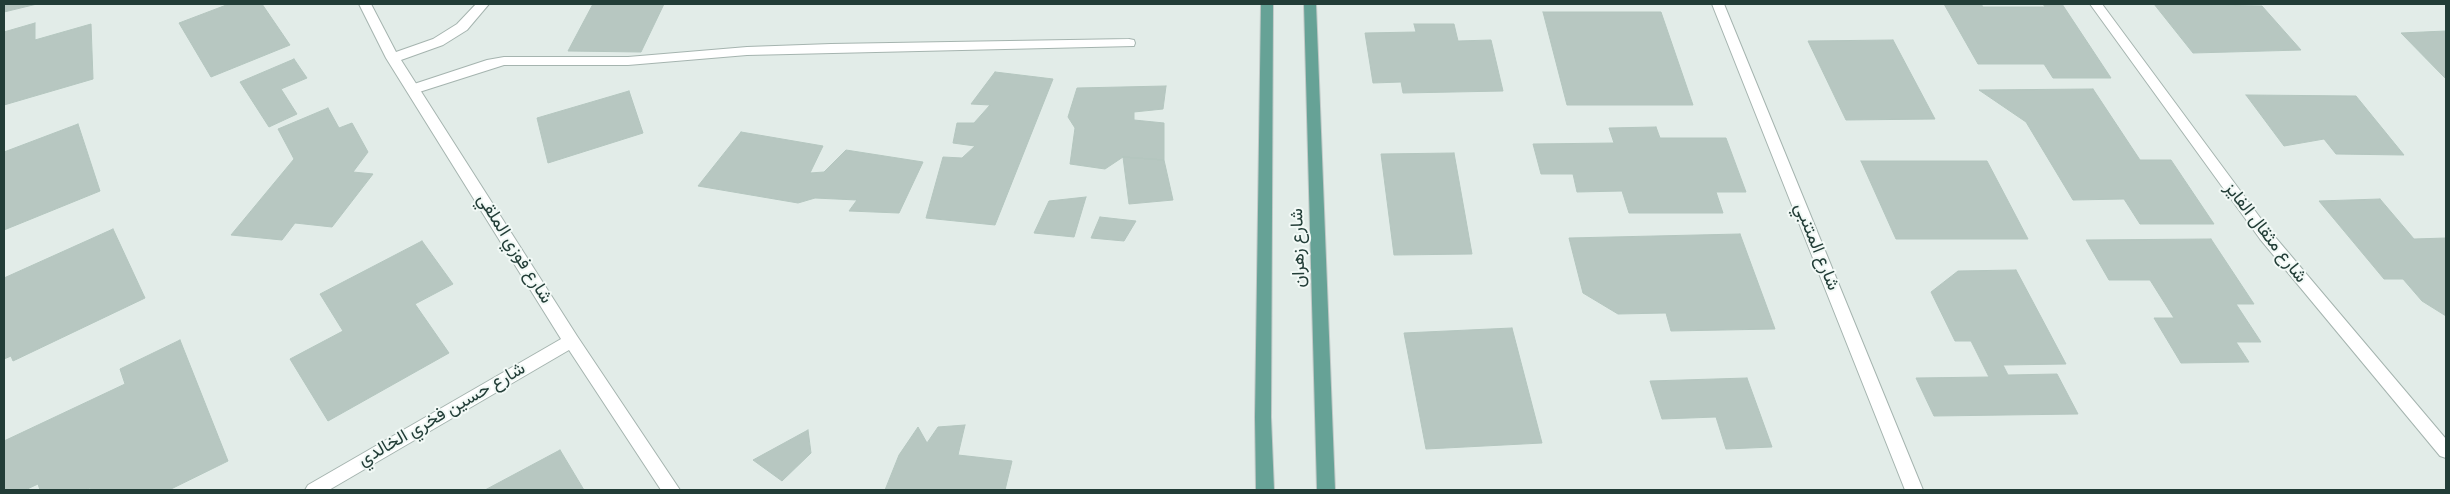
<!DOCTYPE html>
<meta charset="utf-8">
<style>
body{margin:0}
#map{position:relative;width:2450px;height:494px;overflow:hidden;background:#e2ece8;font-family:"Titillium Web",sans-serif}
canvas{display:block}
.frame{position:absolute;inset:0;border:5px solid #223d37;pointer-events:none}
</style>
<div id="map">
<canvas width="2450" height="494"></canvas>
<div class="frame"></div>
</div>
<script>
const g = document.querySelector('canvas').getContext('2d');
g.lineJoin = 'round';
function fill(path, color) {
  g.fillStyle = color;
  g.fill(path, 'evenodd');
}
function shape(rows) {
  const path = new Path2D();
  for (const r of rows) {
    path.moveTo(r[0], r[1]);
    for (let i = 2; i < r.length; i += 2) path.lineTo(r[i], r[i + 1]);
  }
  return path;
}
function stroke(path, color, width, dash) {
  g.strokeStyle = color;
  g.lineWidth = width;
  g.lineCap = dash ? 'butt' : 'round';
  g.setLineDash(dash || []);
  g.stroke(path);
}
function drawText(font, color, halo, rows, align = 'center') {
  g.font = font + ' "Titillium Web",Vazirmatn,sans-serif';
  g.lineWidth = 4;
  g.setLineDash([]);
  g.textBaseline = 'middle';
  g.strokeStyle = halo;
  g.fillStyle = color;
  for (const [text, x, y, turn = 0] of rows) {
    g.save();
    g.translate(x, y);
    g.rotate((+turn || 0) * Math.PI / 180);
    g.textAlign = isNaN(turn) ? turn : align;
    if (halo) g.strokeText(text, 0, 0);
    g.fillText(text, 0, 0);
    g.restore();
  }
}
const building = shape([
 [4,4,37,4,4,12,4,4],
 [229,4,262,4,290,45,211,77,179,23,229,4],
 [593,4,664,4,641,52,568,51,593,4],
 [1944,4,1981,4,1983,7,2045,7,2043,4,2062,4,2111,78,2053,78,2044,64,1978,64,1944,4],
 [2154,4,2262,6,2301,50,2193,53,2154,4],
 [1543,12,1661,12,1693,105,1567,105,1543,12],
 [35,23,35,40,91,24,93,79,4,105,4,32,35,23],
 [1414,24,1454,24,1458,41,1491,40,1503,91,1403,93,1401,82,1373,83,1365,33,1416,32,1414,24],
 [2446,31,2446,79,2401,33,2446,31],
 [1893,40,1935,119,1846,120,1808,41,1893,40],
 [294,59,307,78,281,89,297,114,269,127,240,82,294,59],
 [995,72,1053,79,995,225,926,218,943,157,962,158,975,146,953,143,957,123,974,123,990,105,971,104,995,72],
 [1166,86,1163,109,1134,112,1134,120,1164,123,1164,160,1123,157,1105,169,1070,164,1075,128,1068,117,1077,88,1166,86],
 [2093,89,2140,160,2171,160,2214,224,2140,224,2124,199,2073,200,2026,122,1979,90,2093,89],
 [629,91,643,133,548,163,537,118,629,91],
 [2246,95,2356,96,2404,155,2336,154,2324,139,2284,146,2246,95],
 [328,108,339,128,352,123,368,152,353,172,373,174,332,227,295,223,282,240,231,235,294,159,278,129,328,108],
 [78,124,100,191,4,230,4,152,78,124],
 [1656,127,1660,138,1726,138,1746,192,1716,192,1723,213,1629,213,1622,191,1577,192,1573,174,1541,174,1533,144,1614,143,1609,128,1656,127],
 [741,132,823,146,810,173,824,172,846,150,923,162,899,213,849,211,857,200,815,198,798,203,698,186,741,132],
 [1454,153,1472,254,1394,255,1381,154,1454,153],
 [1123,157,1164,160,1173,200,1129,204,1123,157],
 [1861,161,1987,161,2028,239,1896,239,1861,161],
 [1086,197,1074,237,1034,233,1049,201,1086,197],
 [2380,199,2414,239,2446,238,2446,316,2422,301,2403,279,2384,279,2319,201,2380,199],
 [1100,217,1136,221,1124,241,1091,238,1100,217],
 [113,229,145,298,13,361,11,356,4,359,4,278,113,229],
 [1740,234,1775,329,1671,331,1666,313,1618,314,1583,293,1569,238,1740,234],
 [2211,239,2254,304,2236,304,2261,342,2236,342,2249,362,2181,363,2154,318,2174,318,2150,280,2109,280,2086,240,2211,239],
 [422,241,453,284,415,304,449,353,328,421,290,359,343,331,320,294,422,241],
 [2016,270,2066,364,2003,365,2008,375,2057,374,2078,414,1934,416,1916,378,1989,377,1971,341,1955,341,1931,292,1958,271,2016,270],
 [1512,328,1542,443,1426,449,1404,333,1512,328],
 [180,340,228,461,169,490,91,490,90,488,85,490,40,490,38,484,25,490,4,490,4,441,125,384,120,369,180,340],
 [1747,378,1772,447,1726,449,1716,417,1662,419,1650,381,1747,378],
 [965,425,958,455,1012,461,1005,490,885,490,899,455,918,427,927,443,938,427,965,425],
 [808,430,811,453,782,481,753,460,808,430],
 [560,450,584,490,485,490,560,450]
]);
const service = shape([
 [1129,39,1134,40,1135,43,1134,46,747,55,628,65,504,65,413,94,406,89,408,86,487,60,504,57,628,57,747,47,831,44,1129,39]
]);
const minor = shape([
 [359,4,371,4,396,52,433,39,457,24,476,4,489,4,467,30,443,45,401,60,577,336,680,490,661,490,569,350,329,490,305,490,308,485,561,339,386,58,359,4],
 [1712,4,1724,4,1923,490,1905,490,1712,4],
 [2090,4,2102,4,2270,231,2446,439,2446,458,2440,456,2260,239,2090,4]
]);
const primary = shape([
 [1261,4,1273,4,1271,417,1274,490,1256,490,1255,417,1261,4],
 [1304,4,1316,4,1335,490,1317,490,1304,4]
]);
const streetNames = [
 ["شارع مثقال الفايز",2265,233,52],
 ["شارع المتنبي",1816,247,68],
 ["شارع زهران",1299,248,-92],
 ["شارع فوزي الملقي",514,249,58],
 ["شارع حسين فخري الخالدي",442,415,-30]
];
fill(building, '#b7c7c1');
stroke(building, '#b4c6bf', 1);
stroke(service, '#a5b4af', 2);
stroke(minor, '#a5b4af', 2);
stroke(primary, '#c1c9c7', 2);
fill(service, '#fff');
fill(minor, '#fff');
fill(primary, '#66a296');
drawText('18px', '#223d37', '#f2f9f6', streetNames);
</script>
